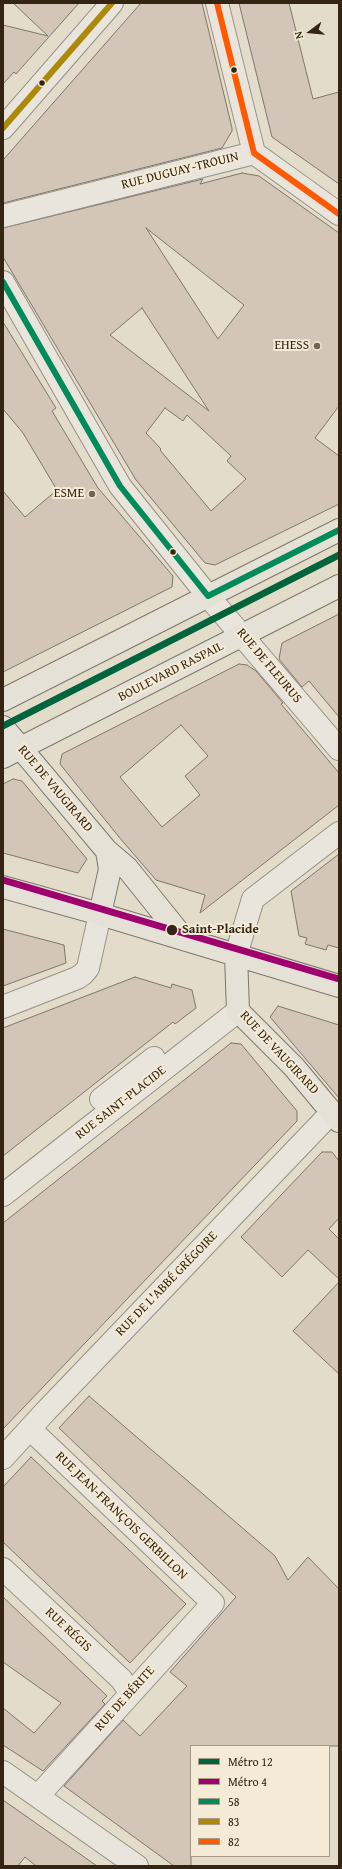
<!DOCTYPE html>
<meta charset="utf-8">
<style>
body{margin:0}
#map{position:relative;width:342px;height:1869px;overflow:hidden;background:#e4dcca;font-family:"Gentium Book Plus",serif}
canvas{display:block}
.frame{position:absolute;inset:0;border:4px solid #332413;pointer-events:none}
.legend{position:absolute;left:190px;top:1745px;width:140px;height:112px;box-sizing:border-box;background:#f4ead6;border:1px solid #a79b88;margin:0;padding:5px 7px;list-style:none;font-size:12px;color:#332413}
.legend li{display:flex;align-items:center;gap:8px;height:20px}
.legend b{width:20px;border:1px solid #a79b88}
.north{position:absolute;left:290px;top:12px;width:40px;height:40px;-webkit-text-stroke:3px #f4ead6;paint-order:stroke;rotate:254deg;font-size:11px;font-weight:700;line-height:16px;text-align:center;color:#332413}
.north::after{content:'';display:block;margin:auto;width:14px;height:18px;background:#332413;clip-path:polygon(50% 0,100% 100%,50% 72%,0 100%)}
</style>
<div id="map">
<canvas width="342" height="1869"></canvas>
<div class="frame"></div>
<ul class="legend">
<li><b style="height:5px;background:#00643c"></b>Métro 12</li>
<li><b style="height:5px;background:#a0006e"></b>Métro 4</li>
<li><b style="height:5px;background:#008b5a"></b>58</li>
<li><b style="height:5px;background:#ad8909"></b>83</li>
<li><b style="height:5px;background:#ff5a00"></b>82</li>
</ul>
<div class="north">N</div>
</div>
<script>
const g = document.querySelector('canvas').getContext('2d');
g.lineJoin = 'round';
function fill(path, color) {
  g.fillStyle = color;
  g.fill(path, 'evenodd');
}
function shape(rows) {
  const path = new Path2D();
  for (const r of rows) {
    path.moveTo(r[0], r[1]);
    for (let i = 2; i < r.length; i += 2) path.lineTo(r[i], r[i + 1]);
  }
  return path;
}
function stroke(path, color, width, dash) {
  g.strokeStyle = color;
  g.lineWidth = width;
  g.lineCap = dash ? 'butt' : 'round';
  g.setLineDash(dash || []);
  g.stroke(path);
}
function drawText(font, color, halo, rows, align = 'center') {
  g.font = font + ' "Gentium Book Plus",serif';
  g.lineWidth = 4;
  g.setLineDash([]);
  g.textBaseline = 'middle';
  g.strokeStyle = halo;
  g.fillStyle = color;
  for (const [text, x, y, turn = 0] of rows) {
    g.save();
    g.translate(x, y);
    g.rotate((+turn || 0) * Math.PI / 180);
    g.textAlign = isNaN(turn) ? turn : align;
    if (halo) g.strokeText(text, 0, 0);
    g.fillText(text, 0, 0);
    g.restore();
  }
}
const building = shape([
 [13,3,79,3,16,74,14,72,3,84,3,25,48,36,13,3],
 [141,3,202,3,232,128,232,131,222,148,3,203,3,160,141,3],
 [239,3,289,3,313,99,339,92,339,184,272,137,239,3],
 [242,173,259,176,339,233,339,406,315,438,339,456,339,504,215,565,205,563,136,480,3,257,3,228,203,179,200,184,242,173],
 [146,228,244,305,218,339,146,228],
 [142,308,209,411,110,335,142,308],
 [165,408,183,421,187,415,231,456,227,461,246,479,211,511,160,450,161,449,146,433,165,408],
 [3,322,56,408,52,411,98,488,173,576,172,587,3,672,3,491,25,517,57,490,23,433,3,409,3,322],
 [339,614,339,717,309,681,302,687,279,659,282,643,339,614],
 [239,664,247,665,256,671,283,703,281,704,339,773,339,805,200,913,205,895,156,880,119,837,60,764,62,754,239,664],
 [181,725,208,756,185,776,200,795,162,827,120,777,181,725],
 [13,779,22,781,87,859,78,873,3,853,3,784,13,779],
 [339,854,339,948,328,945,326,950,305,944,307,938,299,936,291,891,339,854],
 [3,929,64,945,66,963,3,986,3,929],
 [135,977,171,988,172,984,192,990,196,1008,175,1024,173,1022,3,1156,3,1028,135,977],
 [278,1006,339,1025,339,1098,270,1017,278,1006],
 [231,1043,241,1044,297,1111,297,1121,3,1429,3,1223,231,1043],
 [322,1152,332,1152,339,1161,339,1218,329,1229,339,1239,339,1279,308,1250,282,1277,241,1237,322,1152],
 [339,1282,339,1374,293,1331,339,1282],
 [89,1396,275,1556,288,1580,308,1557,339,1589,339,1746,191,1746,191,1866,174,1866,64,1786,123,1720,140,1736,187,1686,170,1672,236,1597,59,1428,89,1396],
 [31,1457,186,1604,130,1663,3,1542,3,1487,31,1457],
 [3,1597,107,1696,102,1701,105,1704,43,1771,3,1745,3,1708,34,1733,61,1703,3,1662,3,1597],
 [3,1800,97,1866,36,1866,25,1857,18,1866,3,1866,3,1800]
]);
const minor = shape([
 [217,3,254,153],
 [3,128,112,3],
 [254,153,339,214],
 [3,216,254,153],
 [3,282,120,486,208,596,339,749],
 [236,955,253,899,339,833],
 [3,1007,77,978,83,974,88,968,100,914],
 [101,1099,154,1058],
 [3,1195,238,1011],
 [30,1429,213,1603,38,1796],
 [3,1458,45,1412,332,1112],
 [3,1569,121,1679,130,1692],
 [3,1772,137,1866]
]);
const major = shape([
 [3,700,339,530],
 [3,727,107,851,127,868,184,939],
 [3,757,339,586],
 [3,887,100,914,339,986],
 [100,914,110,869,107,851],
 [236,955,238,1011,294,1067,339,1121]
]);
const bus1 = shape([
 [3,282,120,486,208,596,339,530]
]);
const bus2 = shape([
 [3,128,112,3]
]);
const bus3 = shape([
 [217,3,254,153,339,214]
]);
const metro1 = shape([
 [3,726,339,555]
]);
const metro2 = shape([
 [3,880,339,979]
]);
const markers = [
 [234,70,3.5,"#332413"],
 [42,83,3.5,"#332413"],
 [317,346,4,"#716453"],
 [92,494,4,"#716453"],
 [173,552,3.5,"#332413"],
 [172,930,6,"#332413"]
];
const streetNames = [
 ["RUE DUGUAY-TROUIN",180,171,-14],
 ["RUE DE FLEURUS",269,666,50],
 ["BOULEVARD RASPAIL",171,672,-27],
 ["RUE DE VAUGIRARD",55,789,50],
 ["RUE DE VAUGIRARD",279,1053,47],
 ["RUE SAINT-PLACIDE",121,1103,-38],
 ["RUE DE L'ABBÉ GRÉGOIRE",167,1284,-46],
 ["RUE JEAN-FRANÇOIS GERBILLON",121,1516,44],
 ["RUE RÉGIS",68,1630,43],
 ["RUE DE BÉRITE",125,1699,-48]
];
const poiNames = [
 ["EHESS",309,346],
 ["ESME",84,494]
];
const stopNames = [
 ["Saint-Placide",182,930]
];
fill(building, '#d3c5b7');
stroke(building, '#7d766b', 1);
stroke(minor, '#969084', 24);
stroke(major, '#7d766b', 24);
stroke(minor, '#e9e5dd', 22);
stroke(major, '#e6e1d7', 22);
stroke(bus1, '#008b5a', 6);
stroke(bus2, '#ad8909', 6);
stroke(bus3, '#ff5a00', 6);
stroke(metro1, '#00643c', 7);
stroke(metro2, '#a0006e', 7);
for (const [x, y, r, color] of markers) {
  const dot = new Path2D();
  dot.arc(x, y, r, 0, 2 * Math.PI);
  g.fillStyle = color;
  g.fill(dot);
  stroke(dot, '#f4ead6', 1.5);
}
drawText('13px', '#332413', '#f4ead6', streetNames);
drawText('13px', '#332413', '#f4ead6', poiNames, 'right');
drawText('bold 13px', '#332413', '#f4ead6', stopNames, 'left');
</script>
